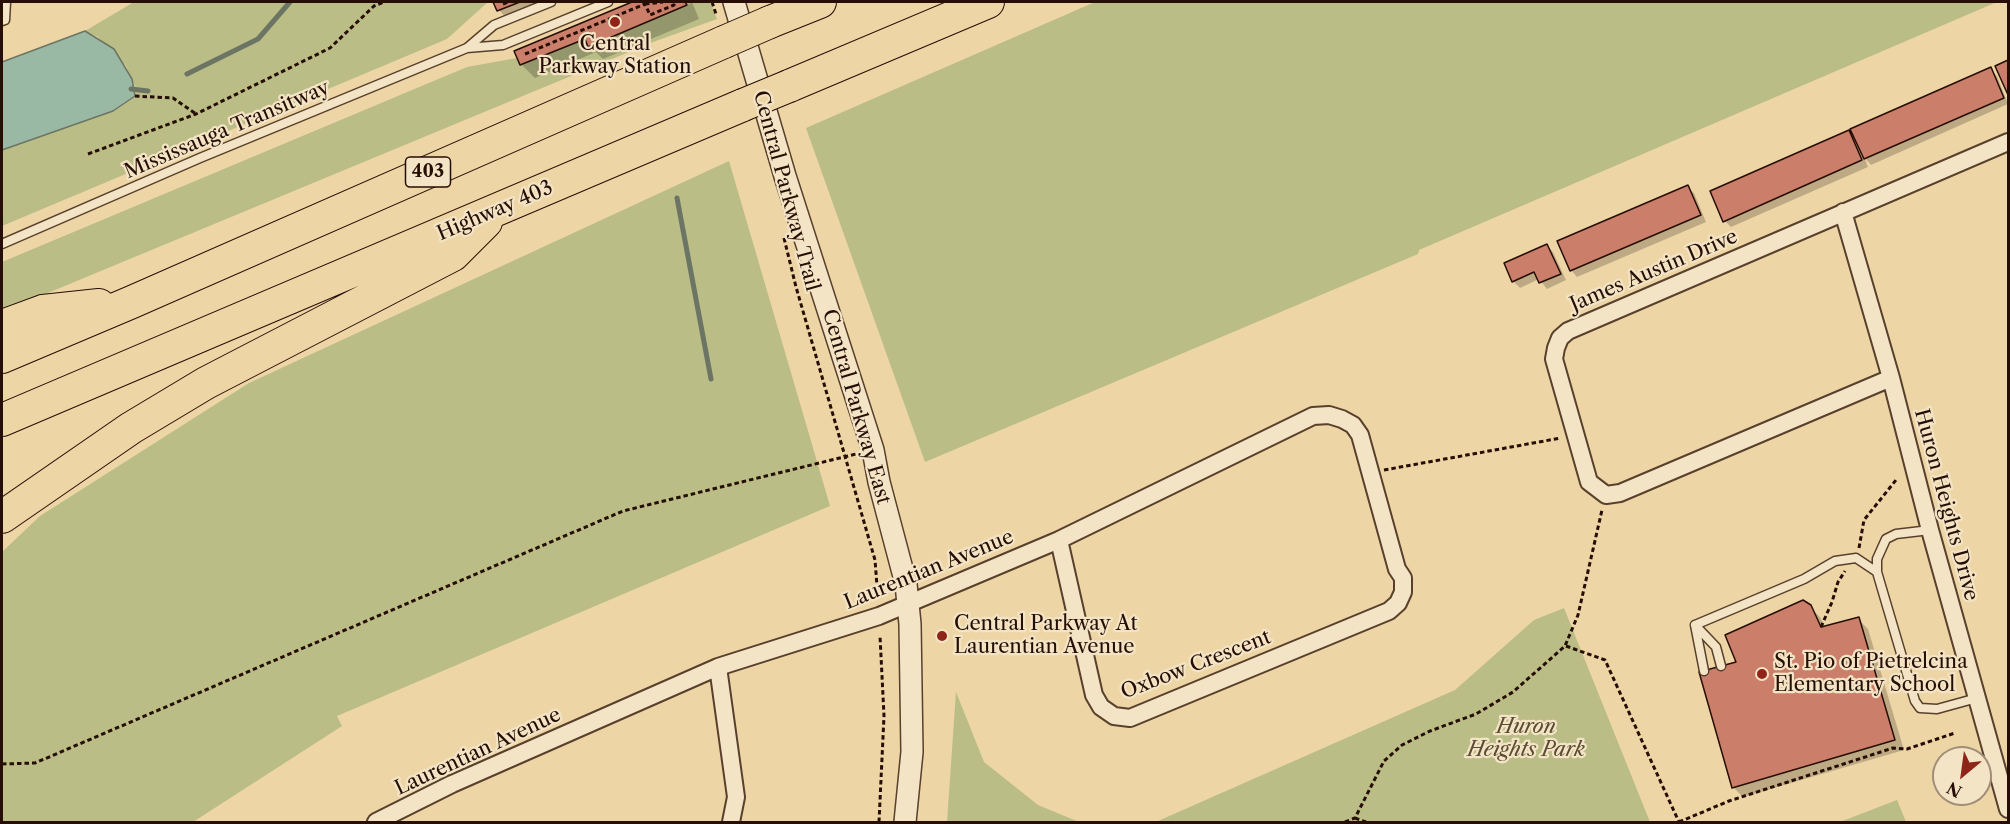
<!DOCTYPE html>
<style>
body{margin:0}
#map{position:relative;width:2010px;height:824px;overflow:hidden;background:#edd5a6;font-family:"Libre Caslon Text",serif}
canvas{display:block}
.frame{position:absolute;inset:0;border:3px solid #270e04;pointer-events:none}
.north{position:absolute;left:1932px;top:746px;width:60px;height:60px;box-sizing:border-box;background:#f3e4c5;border:2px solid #a18e78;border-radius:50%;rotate:209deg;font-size:16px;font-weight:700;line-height:24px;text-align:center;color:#270e04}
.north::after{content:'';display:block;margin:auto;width:21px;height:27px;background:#8f2418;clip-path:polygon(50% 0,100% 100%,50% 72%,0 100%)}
</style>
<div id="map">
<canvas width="2010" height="824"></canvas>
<div class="frame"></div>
<div class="north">N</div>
</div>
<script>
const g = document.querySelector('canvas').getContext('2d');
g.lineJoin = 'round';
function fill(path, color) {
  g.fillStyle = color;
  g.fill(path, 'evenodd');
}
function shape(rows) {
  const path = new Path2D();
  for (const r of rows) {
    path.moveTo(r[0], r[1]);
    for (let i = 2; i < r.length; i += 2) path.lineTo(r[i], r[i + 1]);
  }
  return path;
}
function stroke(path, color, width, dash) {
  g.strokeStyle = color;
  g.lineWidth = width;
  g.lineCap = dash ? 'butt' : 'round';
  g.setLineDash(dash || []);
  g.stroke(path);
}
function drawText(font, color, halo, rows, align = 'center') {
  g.font = font + ' "Libre Caslon Text",serif';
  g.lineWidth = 4.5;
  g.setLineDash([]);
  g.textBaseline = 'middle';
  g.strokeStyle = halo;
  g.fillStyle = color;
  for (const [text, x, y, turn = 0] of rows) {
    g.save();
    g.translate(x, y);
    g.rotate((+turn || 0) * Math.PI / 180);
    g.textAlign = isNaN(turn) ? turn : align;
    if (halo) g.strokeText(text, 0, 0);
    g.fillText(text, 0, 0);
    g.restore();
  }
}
const green = shape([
 [134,2,488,2,447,39,2,226,2,150,113,111,135,96,136,90,132,79,126,66,98,37,85,31],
 [694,2,707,2,711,4,717,19,653,42,2,312,2,262,467,67,517,58,521,65,585,39,588,46],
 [1095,2,1997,2,1419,250,1418,254,925,462,806,128],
 [729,161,830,506,337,716,342,726,193,822,2,822,2,552,40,516,249,383],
 [1564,608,1650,822,1136,822,1158,821,1455,690,1534,620],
 [956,692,984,762,1038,805,1079,822,947,822],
 [1897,800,1906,822,1840,822]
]);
const water = shape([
 [85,31,114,49,132,79,135,96,113,111,2,150,2,62,85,31]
]);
const shadow = shape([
 [495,2,553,2,508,20,499,10],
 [633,2,692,2,699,19,603,59,596,52,535,78,522,65,516,52],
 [1990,69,1997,76,2008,104,1871,165,1864,157,1868,167,1731,227,1725,221,1849,132,1857,140],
 [1687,187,1694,193,1706,222,1577,277,1571,270],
 [1547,246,1553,252,1566,280,1547,289,1539,279,1520,288,1514,282,1506,264],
 [1810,607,1820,617,1825,627,1858,619,1868,629,1904,750,1743,797,1733,787,1738,663]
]);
const stream = shape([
 [187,74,258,39,290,2],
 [131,89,148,91],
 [677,198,711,379]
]);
const building = shape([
 [493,2,520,2,497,11,493,2],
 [632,2,685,2,687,5,588,47,585,39,520,65,514,51,632,2],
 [2008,60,2008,95,1995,66,2008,60],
 [1991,67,2004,98,1864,159,1850,129,1991,67],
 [1849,130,1862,160,1723,222,1710,191,1849,130],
 [1688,185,1701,215,1570,271,1557,241,1688,185],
 [1547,244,1561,274,1539,283,1534,272,1512,282,1504,263,1547,244],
 [1803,600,1811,605,1821,627,1859,617,1895,740,1732,788,1699,672,1736,662,1725,635,1803,600]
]);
const path = shape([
 [712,2,716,14],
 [503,4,508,2],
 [645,4,663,2],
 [525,54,645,4,650,15,674,5,676,2],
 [135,96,173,98,196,114],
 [88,154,196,114,330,48,374,6,384,2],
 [784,238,796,287,875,560,878,599],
 [1384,470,1561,438],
 [1859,548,1864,520,1896,480],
 [1821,627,1832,602,1838,582,1845,571],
 [1566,646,1605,660,1679,822],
 [2,764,35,763,623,511,856,454],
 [1355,818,1366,822],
 [879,822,884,716,880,636],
 [1345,822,1355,818,1384,761,1402,745,1430,731,1476,714,1513,692,1565,646,1578,615,1602,510],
 [1679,822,1729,801,1893,748,1907,749,1955,733]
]);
const service = shape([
 [2,21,5,20,6,2],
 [467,48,503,45,608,2],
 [2,244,200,158,467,48,494,25,551,2],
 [1930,530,1896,534,1886,539,1877,559,1877,572,1915,701,1920,708,1937,709,1977,698],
 [1695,625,1804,579,1835,561,1856,558,1877,572],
 [1695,625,1716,647,1721,666],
 [1695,625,1704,671]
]);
const minor = shape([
 [1843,212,1891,378,1930,530,2008,809],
 [1891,378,1620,493,1606,495,1589,482,1554,359,1556,348,1560,338,1568,331,2008,142],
 [718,667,736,797,731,822],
 [376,822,452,784,718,667,879,616,1059,540,1313,416,1329,415,1342,419,1353,425,1360,435,1397,569,1403,578,1403,592,1398,603,1389,611,1130,718,1114,716,1101,707,1094,695,1059,540]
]);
const tertiary = shape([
 [734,2,785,176,873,450,879,482,906,584,910,624,912,752,905,822]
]);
const motorway = shape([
 [770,22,820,2],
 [789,86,988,2],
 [2,326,43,311,99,305],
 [2,357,132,302,724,42],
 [2,420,743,105],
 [2,517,131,428,206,383,453,255,486,222]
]);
const motorwayBridge = shape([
 [724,42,770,22],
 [743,105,789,86]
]);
const markers = [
 [615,22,6,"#8f2418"],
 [942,636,6,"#8f2418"],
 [1762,674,6,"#8f2418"]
];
const shields = [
 [428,172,45]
];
const shieldNames = [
 ["403",428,172]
];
const poiNames = [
 ["Central",615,44,"center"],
 ["Parkway Station",615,67,"center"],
 ["Central Parkway At",954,624],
 ["Laurentian Avenue",954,647],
 ["St. Pio of Pietrelcina",1774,662],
 ["Elementary School",1774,685]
];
const streetNames = [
 ["Mississauga Transitway",227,130,-23],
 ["Central Parkway Trail",786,191,75],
 ["Highway 403",495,211,-23],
 ["James Austin Drive",1654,271,-23],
 ["Central Parkway East",856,407,74],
 ["Huron Heights Drive",1946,505,75],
 ["Laurentian Avenue",929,570,-22],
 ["Oxbow Crescent",1196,665,-21],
 ["Laurentian Avenue",478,752,-25]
];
const parkNames = [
 ["Huron",1526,727],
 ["Heights Park",1526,750]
];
fill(green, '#babd86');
fill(water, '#9ab9a4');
stroke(water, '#6c7564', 1.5);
fill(shadow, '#0003');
stroke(stream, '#6c7564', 5);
fill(building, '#cb7e69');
stroke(building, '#270e04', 1.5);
stroke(service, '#58402c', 11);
stroke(minor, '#58402c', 20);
stroke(tertiary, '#58402c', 24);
stroke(motorway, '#270e04', 34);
stroke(path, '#270e04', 3, [4.5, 3]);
stroke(service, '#f3e4c5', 8);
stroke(minor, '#f3e4c5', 16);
stroke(tertiary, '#f3e4c5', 21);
stroke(motorway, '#edd5a6', 32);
stroke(motorwayBridge, '#270e04', 34, []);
stroke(motorwayBridge, '#edd5a6', 32);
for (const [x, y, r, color] of markers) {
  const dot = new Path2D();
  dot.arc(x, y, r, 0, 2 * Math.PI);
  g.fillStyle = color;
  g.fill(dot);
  stroke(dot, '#f3e4c5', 2);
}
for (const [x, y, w] of shields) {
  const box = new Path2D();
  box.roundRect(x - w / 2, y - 15, w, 30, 4.5);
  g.fillStyle = '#f3e4c5';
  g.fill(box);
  stroke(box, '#270e04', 1.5);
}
drawText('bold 18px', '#270e04', null, shieldNames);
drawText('20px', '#270e04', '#f3e4c5', poiNames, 'left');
drawText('20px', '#270e04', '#f3e4c5', streetNames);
drawText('italic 20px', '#5a4b32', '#f3e4c5', parkNames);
</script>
